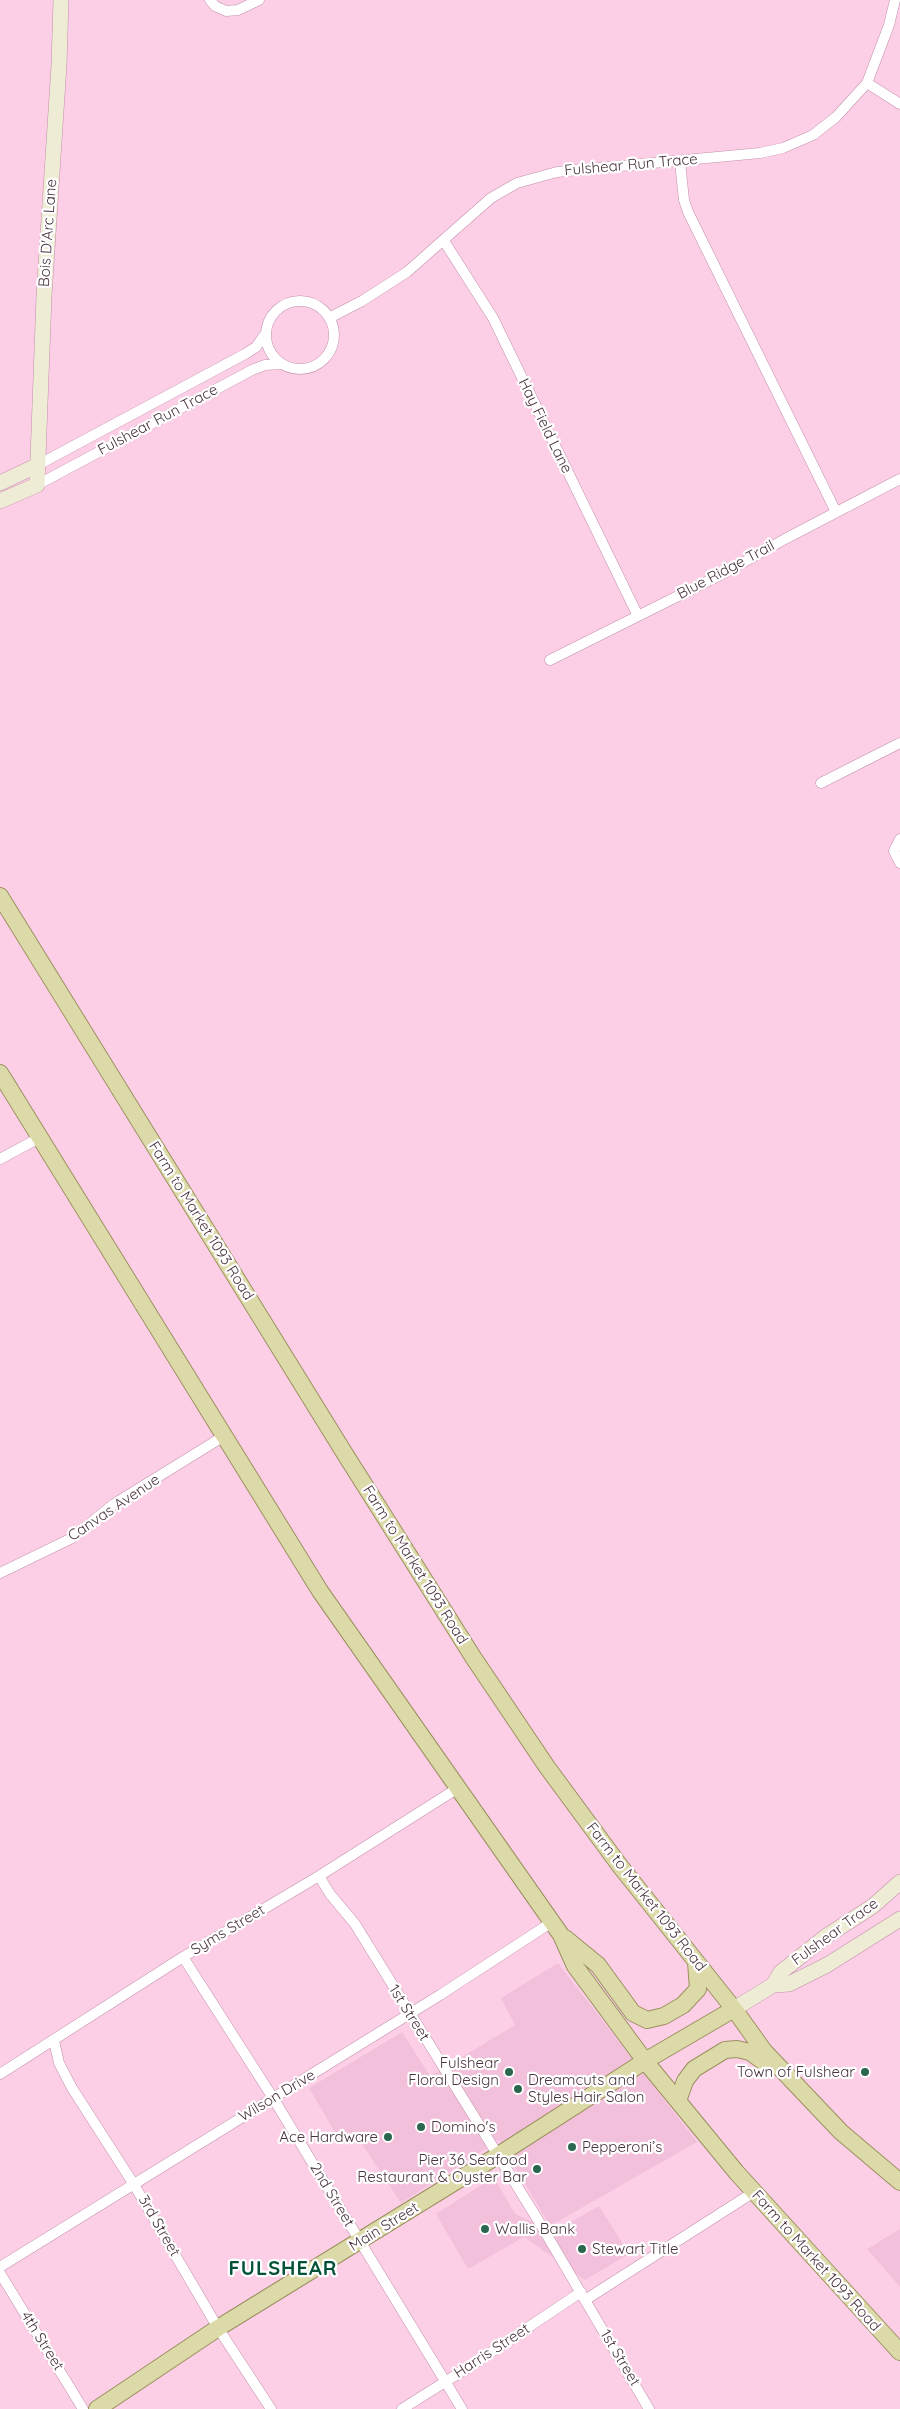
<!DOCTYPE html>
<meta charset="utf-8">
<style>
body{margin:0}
canvas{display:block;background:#fccfe7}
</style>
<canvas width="900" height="2409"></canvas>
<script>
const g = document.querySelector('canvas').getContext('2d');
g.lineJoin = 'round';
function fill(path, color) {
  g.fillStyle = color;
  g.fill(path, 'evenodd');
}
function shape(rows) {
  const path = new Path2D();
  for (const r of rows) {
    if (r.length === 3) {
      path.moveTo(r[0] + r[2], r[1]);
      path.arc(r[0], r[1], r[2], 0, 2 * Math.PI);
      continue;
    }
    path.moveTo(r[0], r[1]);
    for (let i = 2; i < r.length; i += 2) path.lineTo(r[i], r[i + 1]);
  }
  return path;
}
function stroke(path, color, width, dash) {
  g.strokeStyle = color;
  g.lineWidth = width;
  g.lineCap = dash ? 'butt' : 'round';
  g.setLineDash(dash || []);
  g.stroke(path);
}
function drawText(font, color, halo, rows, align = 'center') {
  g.font = font + ' Quicksand,sans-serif';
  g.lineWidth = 4.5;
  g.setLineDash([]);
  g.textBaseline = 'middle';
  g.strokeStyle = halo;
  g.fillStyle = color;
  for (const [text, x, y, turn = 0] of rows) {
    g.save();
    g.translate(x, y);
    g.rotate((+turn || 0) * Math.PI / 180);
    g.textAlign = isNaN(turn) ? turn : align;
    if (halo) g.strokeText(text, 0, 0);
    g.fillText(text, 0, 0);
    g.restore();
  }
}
const built = shape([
 [558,1963,697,2142,550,2226,499,2140,401,2203,354,2132,339,2139,309,2088,402,2032,430,2076,515,2025,501,1998],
 [494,2177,515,2214,554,2232,599,2206,629,2254,585,2280,524,2237,468,2269,436,2214],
 [900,2229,900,2287,867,2249]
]);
const street = shape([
 [210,0,215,6,226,11,238,10,259,0],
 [867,83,900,104],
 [680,162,684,200,688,212,836,512],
 [444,241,493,318,638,616],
 [300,335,34],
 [329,318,362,301,407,272,491,198,517,183,557,172,760,153,783,148,813,135,836,117,867,83,889,25,895,0],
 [36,466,245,354,256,347,266,333],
 [37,485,252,370,265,365,282,364],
 [550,660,728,571,785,539,900,479],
 [821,783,900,743],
 [900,839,894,851,900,863],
 [0,1159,39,1138],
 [0,1573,72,1538,114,1504,224,1436],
 [319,1876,330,1894,355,1924,538,2220,649,2409],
 [183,1957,273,2098,462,2409],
 [54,2041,59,2063,72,2088,133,2183,218,2328,271,2409],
 [0,2074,183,1957,319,1876,458,1788],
 [0,2267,440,1995,552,1922],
 [0,2273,83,2409],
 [585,2300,754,2192],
 [402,2409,472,2365,581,2292]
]);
const secondary = shape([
 [0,483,36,466],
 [0,501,37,485,44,296,59,65,61,0],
 [773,1985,789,1984,827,1965,900,1919],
 [734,2009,773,1985,781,1972,825,1937,873,1906,900,1882]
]);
const primary = shape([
 [0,896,345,1454,473,1657,547,1767,620,1866,734,2009,764,2051,841,2132,900,2182],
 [0,1073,320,1591,561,1935,575,1966,645,2061,737,2173,900,2352],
 [565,1938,598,1965,633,2013,647,2020,664,2016,683,2005,698,1989,696,1962],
 [678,2101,685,2081,694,2069,725,2050,737,2049,750,2052,768,2065],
 [97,2409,218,2328,497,2156,645,2061,734,2009]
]);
const markers = [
 [509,2072,5,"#2b664f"],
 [865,2072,5,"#2b664f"],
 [518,2089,5,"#2b664f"],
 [421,2127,5,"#2b664f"],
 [388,2137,5,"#2b664f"],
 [572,2147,5,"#2b664f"],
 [537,2169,5,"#2b664f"],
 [485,2229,5,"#2b664f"],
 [582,2249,5,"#2b664f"]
];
const streetNames = [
 ["Fulshear Run Trace",631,165,-5],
 ["Bois D'Arc Lane",48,233,-86],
 ["Fulshear Run Trace",158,420,-28],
 ["Hay Field Lane",545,426,64],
 ["Blue Ridge Trail",726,570,-28],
 ["Farm to Market 1093 Road",201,1221,58],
 ["Canvas Avenue",114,1508,-34],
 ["Farm to Market 1093 Road",415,1565,58],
 ["Farm to Market 1093 Road",646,1897,52],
 ["Syms Street",228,1930,-31],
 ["Fulshear Trace",835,1932,-36],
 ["1st Street",409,2013,58],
 ["Wilson Drive",277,2096,-31],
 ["2nd Street",332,2195,59],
 ["3rd Street",159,2226,60],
 ["Main Street",384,2227,-32],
 ["Farm to Market 1093 Road",816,2261,48],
 ["4th Street",42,2341,58],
 ["Harris Street",492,2351,-33],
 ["1st Street",620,2358,59]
];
const poiNames = [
 ["Fulshear",499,2063,"right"],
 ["Floral Design",499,2080,"right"],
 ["Town of Fulshear",855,2072,"right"],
 ["Dreamcuts and",528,2080],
 ["Styles Hair Salon",528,2097],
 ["Domino's",431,2127],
 ["Ace Hardware",378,2137,"right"],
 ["Pepperoni’s",582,2147],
 ["Pier 36 Seafood",527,2160,"right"],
 ["Restaurant & Oyster Bar",527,2177,"right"],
 ["Wallis Bank",495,2229],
 ["Stewart Title",592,2249]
];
const districtNames = [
 ["FULSHEAR",283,2269]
];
fill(built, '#f2c0db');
stroke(street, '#c48fac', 11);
stroke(secondary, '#c48fac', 16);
stroke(primary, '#9b905f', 18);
stroke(street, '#fff', 10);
stroke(secondary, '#eeecd4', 15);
stroke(primary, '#dddaa9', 16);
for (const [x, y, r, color] of markers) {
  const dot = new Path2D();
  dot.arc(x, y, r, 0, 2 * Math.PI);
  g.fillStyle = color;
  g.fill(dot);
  stroke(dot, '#fff', 2);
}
drawText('15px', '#4a3440', '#fff', streetNames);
drawText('15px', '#4a3440', '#fff', poiNames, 'left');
g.letterSpacing = '1px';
drawText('bold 20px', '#04523a', '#fff', districtNames);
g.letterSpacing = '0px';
</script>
